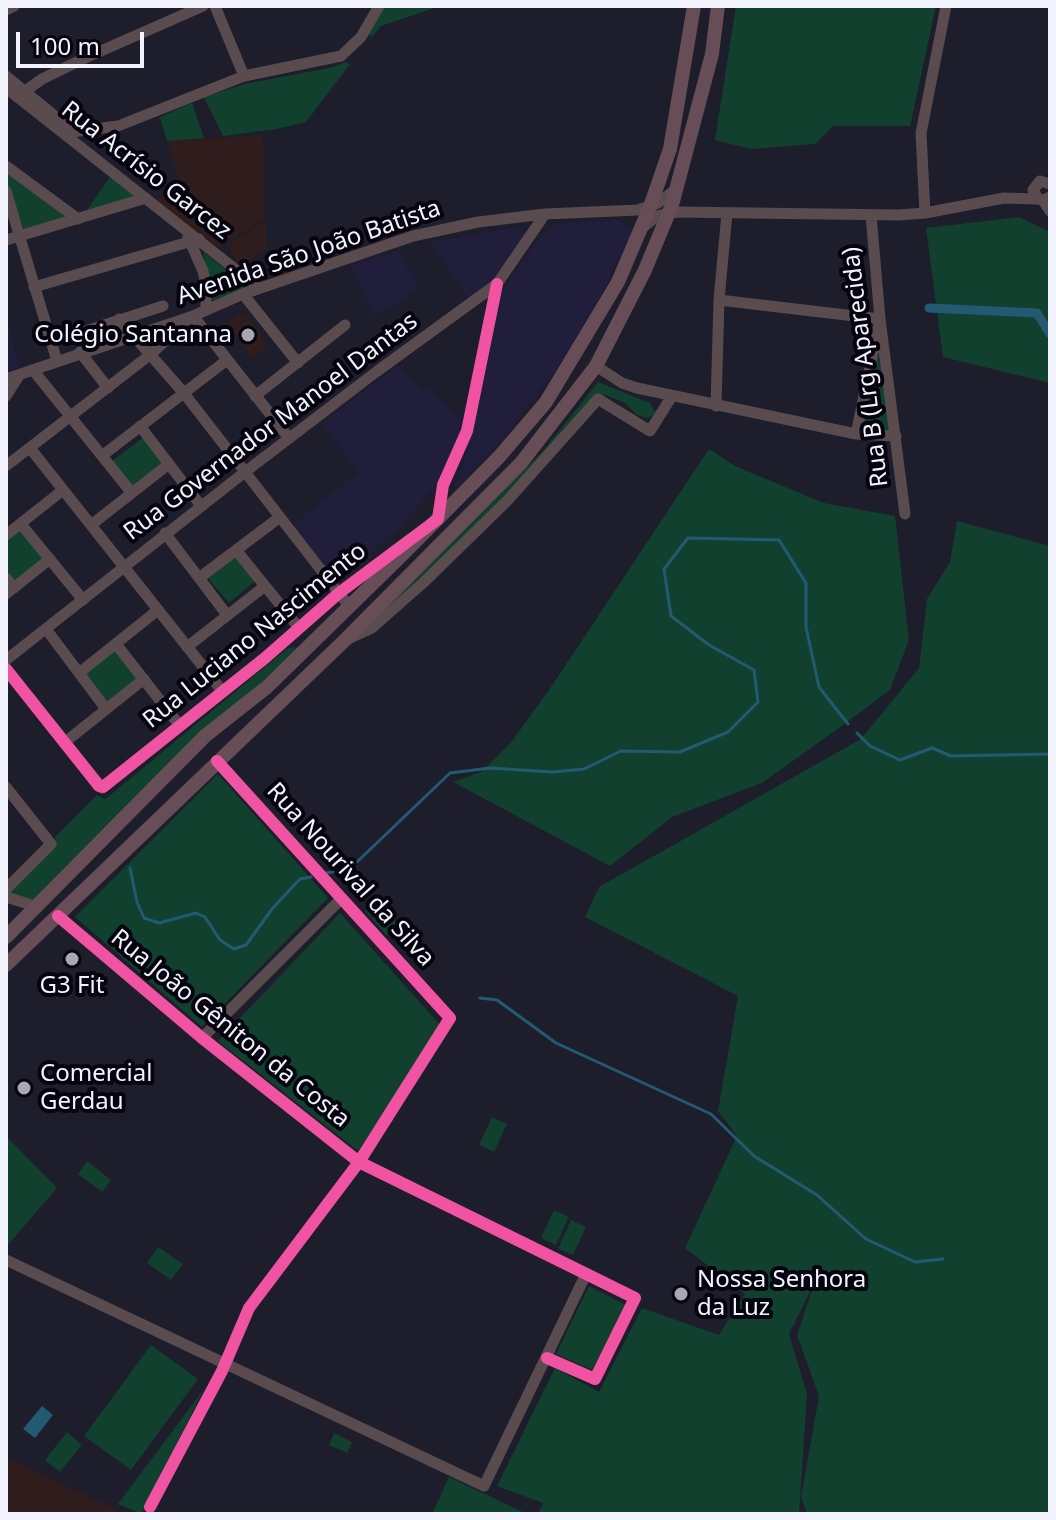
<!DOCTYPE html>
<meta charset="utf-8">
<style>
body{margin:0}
#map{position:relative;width:1056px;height:1520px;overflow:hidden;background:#1e1d2b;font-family:"Noto Sans",sans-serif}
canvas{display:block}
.frame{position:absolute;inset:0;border:8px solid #f3f3fe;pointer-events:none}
.scale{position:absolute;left:16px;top:32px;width:128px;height:36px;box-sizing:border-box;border:4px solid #f3f3fe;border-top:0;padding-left:10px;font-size:24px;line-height:28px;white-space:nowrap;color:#f3f3fe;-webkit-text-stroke:6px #06050f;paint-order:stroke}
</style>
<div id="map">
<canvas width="1056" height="1520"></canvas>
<div class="frame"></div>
<div class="scale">100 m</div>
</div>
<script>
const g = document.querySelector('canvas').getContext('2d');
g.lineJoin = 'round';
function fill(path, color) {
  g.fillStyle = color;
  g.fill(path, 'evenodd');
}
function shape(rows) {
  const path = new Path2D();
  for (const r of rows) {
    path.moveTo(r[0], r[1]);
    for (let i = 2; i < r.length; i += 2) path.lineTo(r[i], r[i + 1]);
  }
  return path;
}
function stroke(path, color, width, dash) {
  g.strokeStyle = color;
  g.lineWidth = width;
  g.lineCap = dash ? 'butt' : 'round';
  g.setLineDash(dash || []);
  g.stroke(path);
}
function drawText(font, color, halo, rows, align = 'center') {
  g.font = font + ' "Noto Sans",sans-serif';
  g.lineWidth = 8;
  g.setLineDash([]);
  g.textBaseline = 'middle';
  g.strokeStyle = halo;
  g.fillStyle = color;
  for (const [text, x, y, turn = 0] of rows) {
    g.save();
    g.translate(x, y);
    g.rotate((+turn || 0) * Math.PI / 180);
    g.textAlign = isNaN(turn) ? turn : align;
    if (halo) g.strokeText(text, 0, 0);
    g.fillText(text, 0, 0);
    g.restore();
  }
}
const built = shape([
 [602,219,618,220,633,230,577,342,516,422,457,489,454,486,466,455,501,294,533,246,552,225],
 [513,228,527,233,494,283,468,298,430,242],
 [397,251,420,289,374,316,350,266],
 [6,312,19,368,6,372],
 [398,365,423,391,428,388,464,424,436,485,400,527,338,581,293,525,359,472,322,423]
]);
const education = shape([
 [263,135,265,218,223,245,216,248,155,199,183,191,167,141],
 [265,221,267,249,239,266,227,245],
 [289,250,291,273,272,277,269,251],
 [245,313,269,345,253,358,226,324,238,314],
 [6,1457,126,1514,6,1514]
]);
const green = shape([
 [384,6,440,6,381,26,372,37,367,34],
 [736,6,936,6,910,126,833,126,815,144,751,149,715,140],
 [345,62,350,64,306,122,277,129,223,136,204,97,245,84,334,67],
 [192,103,204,138,167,141,160,117],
 [6,167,75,221,26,235,6,180],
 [110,177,138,198,85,213],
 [1019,217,1050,232,1050,383,943,357,926,228],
 [203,252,251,288,213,301],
 [877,349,893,433,860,431],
 [598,382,650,403,656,414,647,418,637,415,625,403,605,395,595,397,546,458,369,629,366,625,543,451],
 [145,436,170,469,135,495,111,462],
 [709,449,735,466,824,503,895,516,909,640,890,690,839,728,762,783,672,817,610,866,453,782,481,772,510,744,551,687],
 [957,521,1050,546,1050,1514,807,1514,801,1497,819,1396,797,1335,814,1284,789,1334,807,1394,799,1514,538,1514,543,1503,497,1486,555,1368,599,1392,642,1308,719,1335,745,1294,685,1248,737,1136,718,1111,738,996,585,917,599,887,861,739,919,668,927,599,950,562],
 [19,530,44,559,15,584,6,574,6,540],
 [234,555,255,581,229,603,207,577],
 [117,646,141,677,107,703,83,672],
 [298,647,33,903,6,895,56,844,55,837,97,795,105,799,108,797,288,648],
 [218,774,328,898,202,1027,75,917],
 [378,901,398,924,386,935,365,911],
 [340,913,441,1026,358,1151,218,1041],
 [492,1117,507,1124,494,1152,479,1145],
 [6,1136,57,1188,6,1247],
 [87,1161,111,1180,102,1192,78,1174],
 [554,1210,569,1217,556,1245,541,1238],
 [571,1220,586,1227,573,1255,558,1249],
 [158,1247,183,1264,171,1280,147,1263],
 [589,1286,626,1305,592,1370,556,1354],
 [151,1345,198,1379,131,1470,84,1436],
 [204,1389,141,1514,118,1504],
 [67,1432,82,1445,60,1472,45,1460],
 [334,1433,352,1442,347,1453,329,1445],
 [449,1477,527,1514,432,1514]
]);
const water = shape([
 [42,1406,53,1415,35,1438,23,1429]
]);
const stream = shape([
 [857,733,870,746,900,760,932,748,951,756,1050,754],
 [130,868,137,902,144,918,159,923,196,913,205,917,220,940,234,949,246,945,272,909,300,879,311,877],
 [326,873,345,870,358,861,450,773,490,768,552,772,584,769,621,751,680,752,728,732,758,702,754,670,709,645,671,616,664,569,688,538,779,540,806,583,806,627,819,687,848,724],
 [480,998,497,1000,556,1043,711,1114,754,1156,817,1195,866,1239,915,1262,943,1259]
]);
const canal = shape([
 [929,308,1037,313,1050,334]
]);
const minor = shape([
 [215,6,244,76],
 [6,10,14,6],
 [6,76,73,131],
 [6,88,259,288],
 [17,97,42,79,85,58,203,6],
 [64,133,118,126,244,76,341,56,361,37,379,6],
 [6,166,78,219],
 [1050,184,1040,181,1033,190,1038,199,1043,200,1050,197],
 [6,191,57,361],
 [1043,200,1050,211],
 [925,213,921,133,946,6],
 [871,215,880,319,905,514],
 [641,229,657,216,677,212,899,215,925,213,1004,198,1038,199],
 [188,237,203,271,206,285,206,309],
 [6,240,146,198],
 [34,287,199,239],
 [243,294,298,363],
 [719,300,880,319,856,434],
 [193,316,289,438],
 [119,319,183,392,349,606],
 [52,342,163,306],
 [80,352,108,388],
 [596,366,622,383,637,388,856,434,896,436],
 [33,370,131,492],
 [6,379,193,316,243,294,413,236,478,222,545,214,638,210,658,203,676,189],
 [6,396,20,374],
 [255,396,345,325],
 [716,406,719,300,727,213],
 [140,426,201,506],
 [30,448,223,692],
 [103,455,227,360],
 [6,466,151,354,189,319],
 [438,519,443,485,467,431,497,284],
 [21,524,83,600],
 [91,525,169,464],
 [165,533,227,615],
 [6,535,63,490],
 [236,550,299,628],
 [6,578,14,588],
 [199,578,280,517],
 [6,594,50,559],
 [46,629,106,709],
 [348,639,372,628,423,583,507,501,598,399,650,431,672,396],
 [116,644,180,726],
 [187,647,265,586],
 [6,660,245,472,376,372,497,284,545,214],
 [6,669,102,788,265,658,339,593,408,541],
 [79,673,158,610],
 [64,743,144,679],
 [6,787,51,844,6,889],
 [6,897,38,907],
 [58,916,202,1038,359,1162,635,1298,595,1379,547,1358],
 [202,1038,341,899],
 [6,1260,484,1486,586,1274],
 [150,1507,222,1371,249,1308,359,1162,450,1018,217,761]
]);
const major = shape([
 [6,937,205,736,267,687,406,551,499,457,546,402,618,282,650,207,670,149,694,6],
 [6,965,344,641,521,463,596,366,645,270,672,205,712,54,718,6]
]);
const cycleway = shape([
 [6,669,99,786,103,787,265,658,339,593,438,519,443,485,467,431,497,284],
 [58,916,202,1038,359,1162,635,1298,595,1379,547,1358],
 [150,1507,222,1371,249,1308,359,1162,450,1018,217,761]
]);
const markers = [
 [248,335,8,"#a8a8b4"],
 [72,959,8,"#a8a8b4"],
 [24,1088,8,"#a8a8b4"],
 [681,1294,8,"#a8a8b4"]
];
const streetNames = [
 ["Rua Acrísio Garcez",146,171,38],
 ["Avenida São João Batista",309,253,-19],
 ["Rua B (Lrg Aparecida)",866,367,-97],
 ["Rua Governador Manoel Dantas",271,427,-37],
 ["Rua Luciano Nascimento",255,636,-39],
 ["Rua Nourival da Silva",350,875,48],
 ["Rua João Gêniton da Costa",230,1029,39]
];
const poiNames = [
 ["Colégio Santanna",232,335,"right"],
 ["G3 Fit",72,986,"center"],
 ["Comercial",40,1074],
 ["Gerdau",40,1102],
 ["Nossa Senhora",697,1280],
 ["da Luz",697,1308]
];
fill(built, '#211e3c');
fill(education, '#2e1d1c');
fill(green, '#11402f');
fill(water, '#225a72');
stroke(stream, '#225a72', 3);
stroke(canal, '#225a72', 9);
stroke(minor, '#5a4b4f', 11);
stroke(major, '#674e56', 14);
stroke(cycleway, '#f153a3', 12);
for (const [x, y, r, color] of markers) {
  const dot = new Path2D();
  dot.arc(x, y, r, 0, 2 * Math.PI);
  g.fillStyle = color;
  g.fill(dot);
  stroke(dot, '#06050f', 3);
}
drawText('24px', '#f3f3fe', '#06050f', streetNames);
drawText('24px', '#f3f3fe', '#06050f', poiNames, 'left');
</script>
